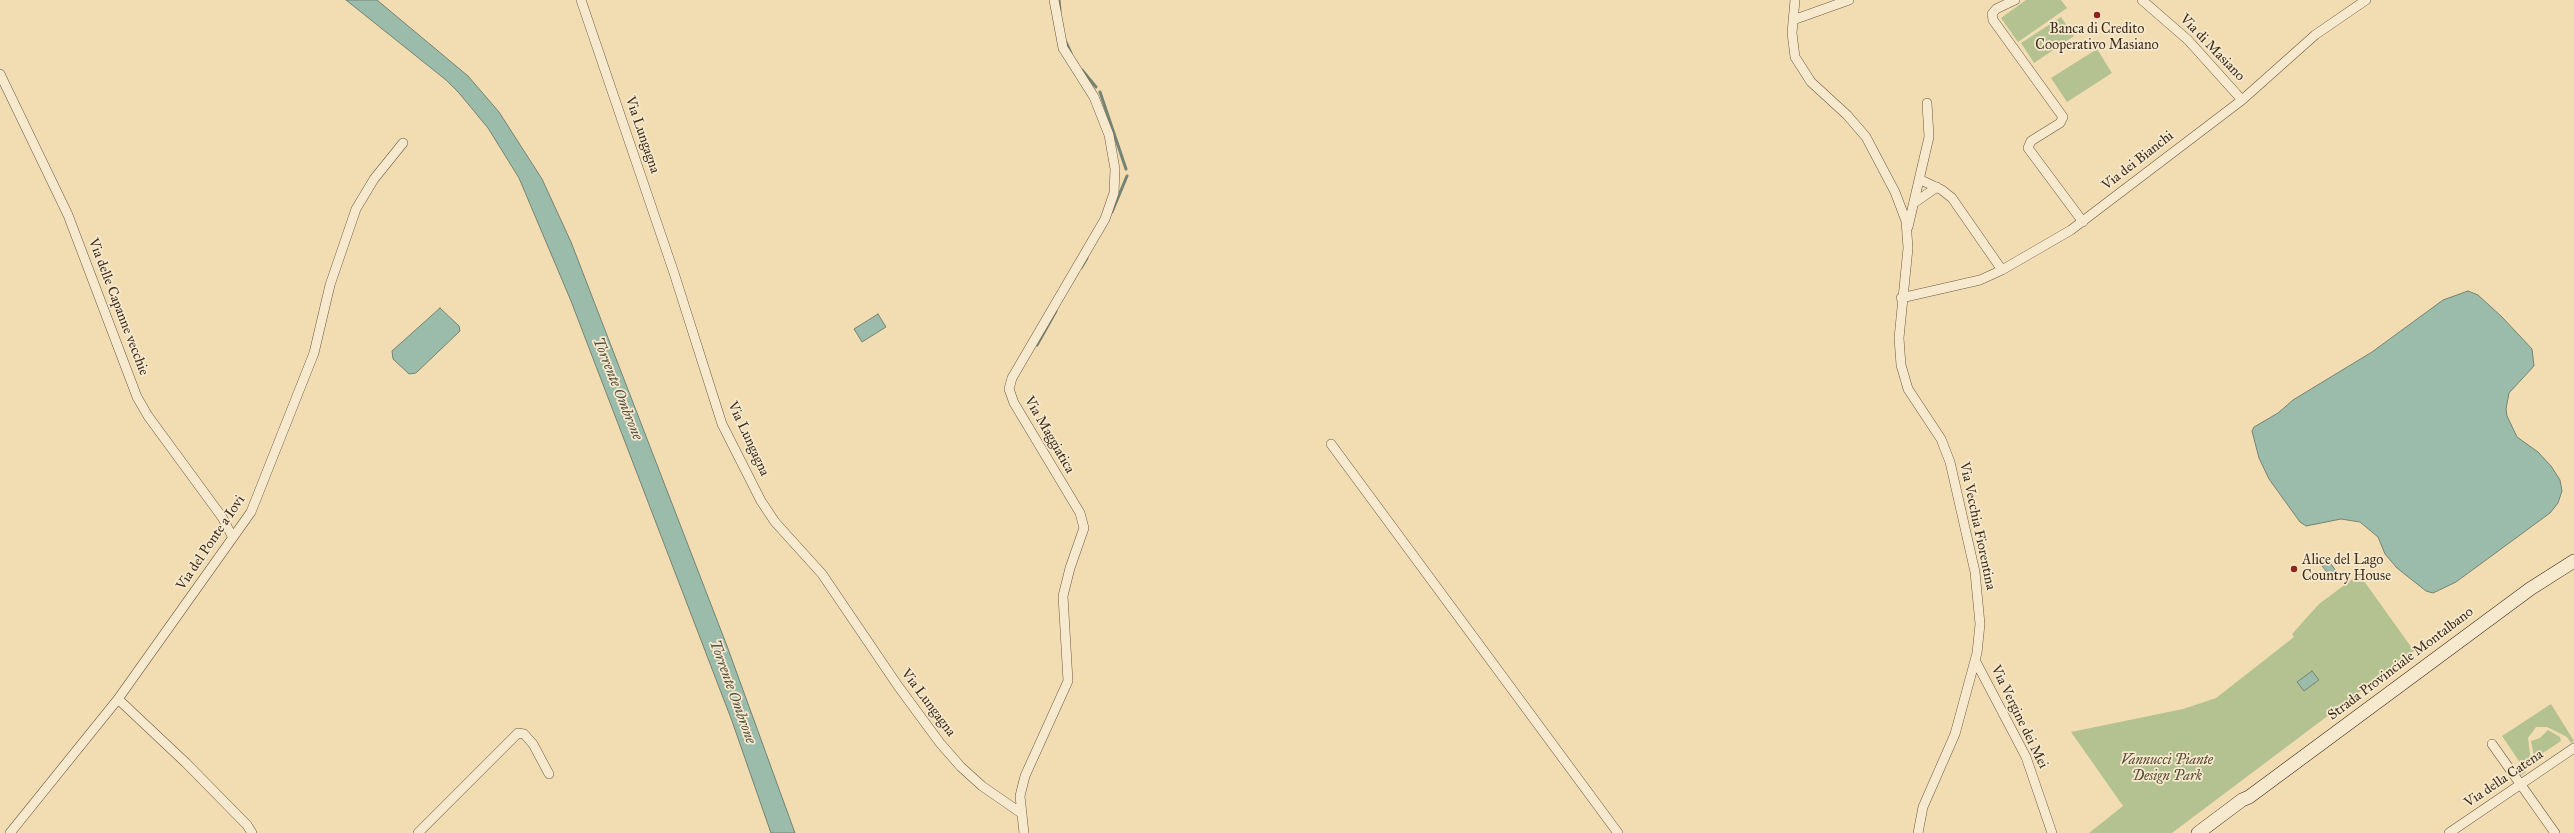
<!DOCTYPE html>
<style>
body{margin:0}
canvas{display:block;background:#f2ddb3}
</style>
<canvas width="2574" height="833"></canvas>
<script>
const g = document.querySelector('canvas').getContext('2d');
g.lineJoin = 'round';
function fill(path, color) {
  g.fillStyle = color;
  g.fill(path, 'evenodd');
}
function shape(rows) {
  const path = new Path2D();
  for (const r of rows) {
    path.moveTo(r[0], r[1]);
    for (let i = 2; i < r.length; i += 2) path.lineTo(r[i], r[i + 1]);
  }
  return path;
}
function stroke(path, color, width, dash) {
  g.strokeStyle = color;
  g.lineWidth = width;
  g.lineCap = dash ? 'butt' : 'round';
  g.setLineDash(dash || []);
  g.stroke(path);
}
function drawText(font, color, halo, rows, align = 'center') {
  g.font = font + ' "IM FELL Great Primer",serif';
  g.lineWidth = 3.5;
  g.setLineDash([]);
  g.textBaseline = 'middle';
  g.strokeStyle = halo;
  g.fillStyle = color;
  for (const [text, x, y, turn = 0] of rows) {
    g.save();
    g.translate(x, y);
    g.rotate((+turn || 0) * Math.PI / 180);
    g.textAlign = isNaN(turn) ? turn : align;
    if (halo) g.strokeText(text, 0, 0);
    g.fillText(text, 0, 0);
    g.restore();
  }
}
const green = shape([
 [2026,0,2061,0,2067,8,2018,42,2001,18],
 [2061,17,2074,36,2034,63,2021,43],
 [2097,49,2112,73,2067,102,2051,78],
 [2359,574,2414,651,2172,833,2089,833,2123,806,2071,732,2183,709,2216,698,2294,637,2292,634,2319,604],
 [2551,704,2574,741,2571,743,2567,737,2547,727,2536,727,2528,738,2531,761,2523,767,2526,772,2520,776,2515,769,2521,764,2502,736],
 [2548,730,2560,737,2561,741,2537,757,2534,757,2531,741,2540,738]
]);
const water = shape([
 [346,0,377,0,468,76,499,112,542,179,571,242,727,646,795,833,771,833,732,721,571,301,519,178,488,128,459,93,446,80,346,0],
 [2468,291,2478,295,2502,317,2532,349,2534,366,2509,393,2506,409,2507,416,2517,437,2538,452,2551,466,2560,480,2562,491,2558,503,2550,513,2456,582,2433,593,2426,591,2397,568,2385,554,2378,537,2360,522,2341,519,2306,526,2300,522,2269,479,2259,458,2252,431,2254,427,2278,413,2293,400,2372,352,2443,300,2468,291],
 [440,308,459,326,460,331,416,373,409,374,393,359,392,351,440,308],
 [878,314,886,327,862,342,854,329,878,314],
 [2326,557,2336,571,2330,576,2319,562,2326,557],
 [2312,671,2319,680,2304,691,2297,682,2312,671]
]);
const stream = shape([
 [1059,0,1060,11],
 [1066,42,1071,53],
 [1082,70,1096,87],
 [1100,92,1126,169],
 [1112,212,1127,176],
 [1081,268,1087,258],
 [1037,345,1056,311]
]);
const minor = shape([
 [581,0,674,273,722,424,761,501,775,522,822,574,898,686,940,743,961,767,982,786,1021,813],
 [1795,0,1792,33,1795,57,1811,82,1847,115,1866,137,1895,192,1906,221,1908,248,1899,338,1901,365,1908,389,1941,439,1950,462,1975,572,1980,624,1977,653,1955,734,1923,807,1918,833],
 [2015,0,1996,9,1992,14,1993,20,2063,117,2060,123,2031,141,2028,148,2083,222],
 [2142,0,2188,40,2242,100],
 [1793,20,1849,0],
 [0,74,68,215,137,397,148,416,222,517,232,536],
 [1919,179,1942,190,1952,198,2002,270],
 [1914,203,1937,187],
 [1908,227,1929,137,1927,103],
 [1901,298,1980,280,2002,270,2071,230,2242,100,2315,35,2366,0],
 [1331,444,1618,833],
 [1975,660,2026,757,2052,833],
 [118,699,186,763,247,825,252,833],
 [2492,744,2555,833],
 [10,833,118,699,251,512,314,353,330,285,356,209,374,179,403,143],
 [418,833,518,733,524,734,533,744,549,774],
 [1024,833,1020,796,1025,776,1068,681,1063,596,1070,568,1084,528,1080,513,1014,403,1009,389,1012,378,1105,219,1114,193,1115,169,1109,135,1094,97,1063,48,1054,0],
 [2449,833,2574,748]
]);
const secondary = shape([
 [2198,833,2242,800,2249,797,2530,589,2574,561]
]);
const markers = [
 [2097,15,4,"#8f2418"],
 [2294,569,4,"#8f2418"]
];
const poiNames = [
 ["Banca di Credito",2097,30],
 ["Cooperativo Masiano",2097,46],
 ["Alice del Lago",2302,561,"left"],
 ["Country House",2302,577,"left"]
];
const streetNames = [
 ["Via di Masiano",2212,48,46],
 ["Via Lungagna",642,135,71],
 ["Via dei Bianchi",2138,161,-38],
 ["Via delle Capanne vecchie",118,307,69],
 ["Via Maggiatica",1049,435,60],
 ["Via Lungagna",748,439,65],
 ["Via Vecchia Fiorentina",1977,526,78],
 ["Via del Ponte a Iovi",211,543,-56],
 ["Strada Provinciale Montalbano",2401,664,-37],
 ["Via Lungagna",928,703,53],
 ["Via Vergine dei Mei",2019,717,64],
 ["Via della Catena",2504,779,-34]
];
const parkNames = [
 ["Vannucci Piante",2167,761],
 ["Design Park",2167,777]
];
const waterNames = [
 ["Torrente Ombrone",617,389,68],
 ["Torrente Ombrone",732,692,70]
];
fill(green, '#b4c291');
fill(water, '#9bbcaa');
stroke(water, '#758372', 1);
stroke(stream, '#758372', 3);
stroke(minor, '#6a5942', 10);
stroke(secondary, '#3d2d1d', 14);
stroke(minor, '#f7e9ce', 9);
stroke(secondary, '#f7e9ce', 13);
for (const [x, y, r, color] of markers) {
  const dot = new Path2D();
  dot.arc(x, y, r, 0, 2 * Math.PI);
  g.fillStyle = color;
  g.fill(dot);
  stroke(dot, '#f7e9ce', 1.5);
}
drawText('14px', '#3d2d1d', '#f7e9ce', poiNames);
drawText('14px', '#3d2d1d', '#f7e9ce', streetNames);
drawText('italic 14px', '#554b34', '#f7e9ce', parkNames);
drawText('italic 15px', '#545140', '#f7e9ce', waterNames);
</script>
